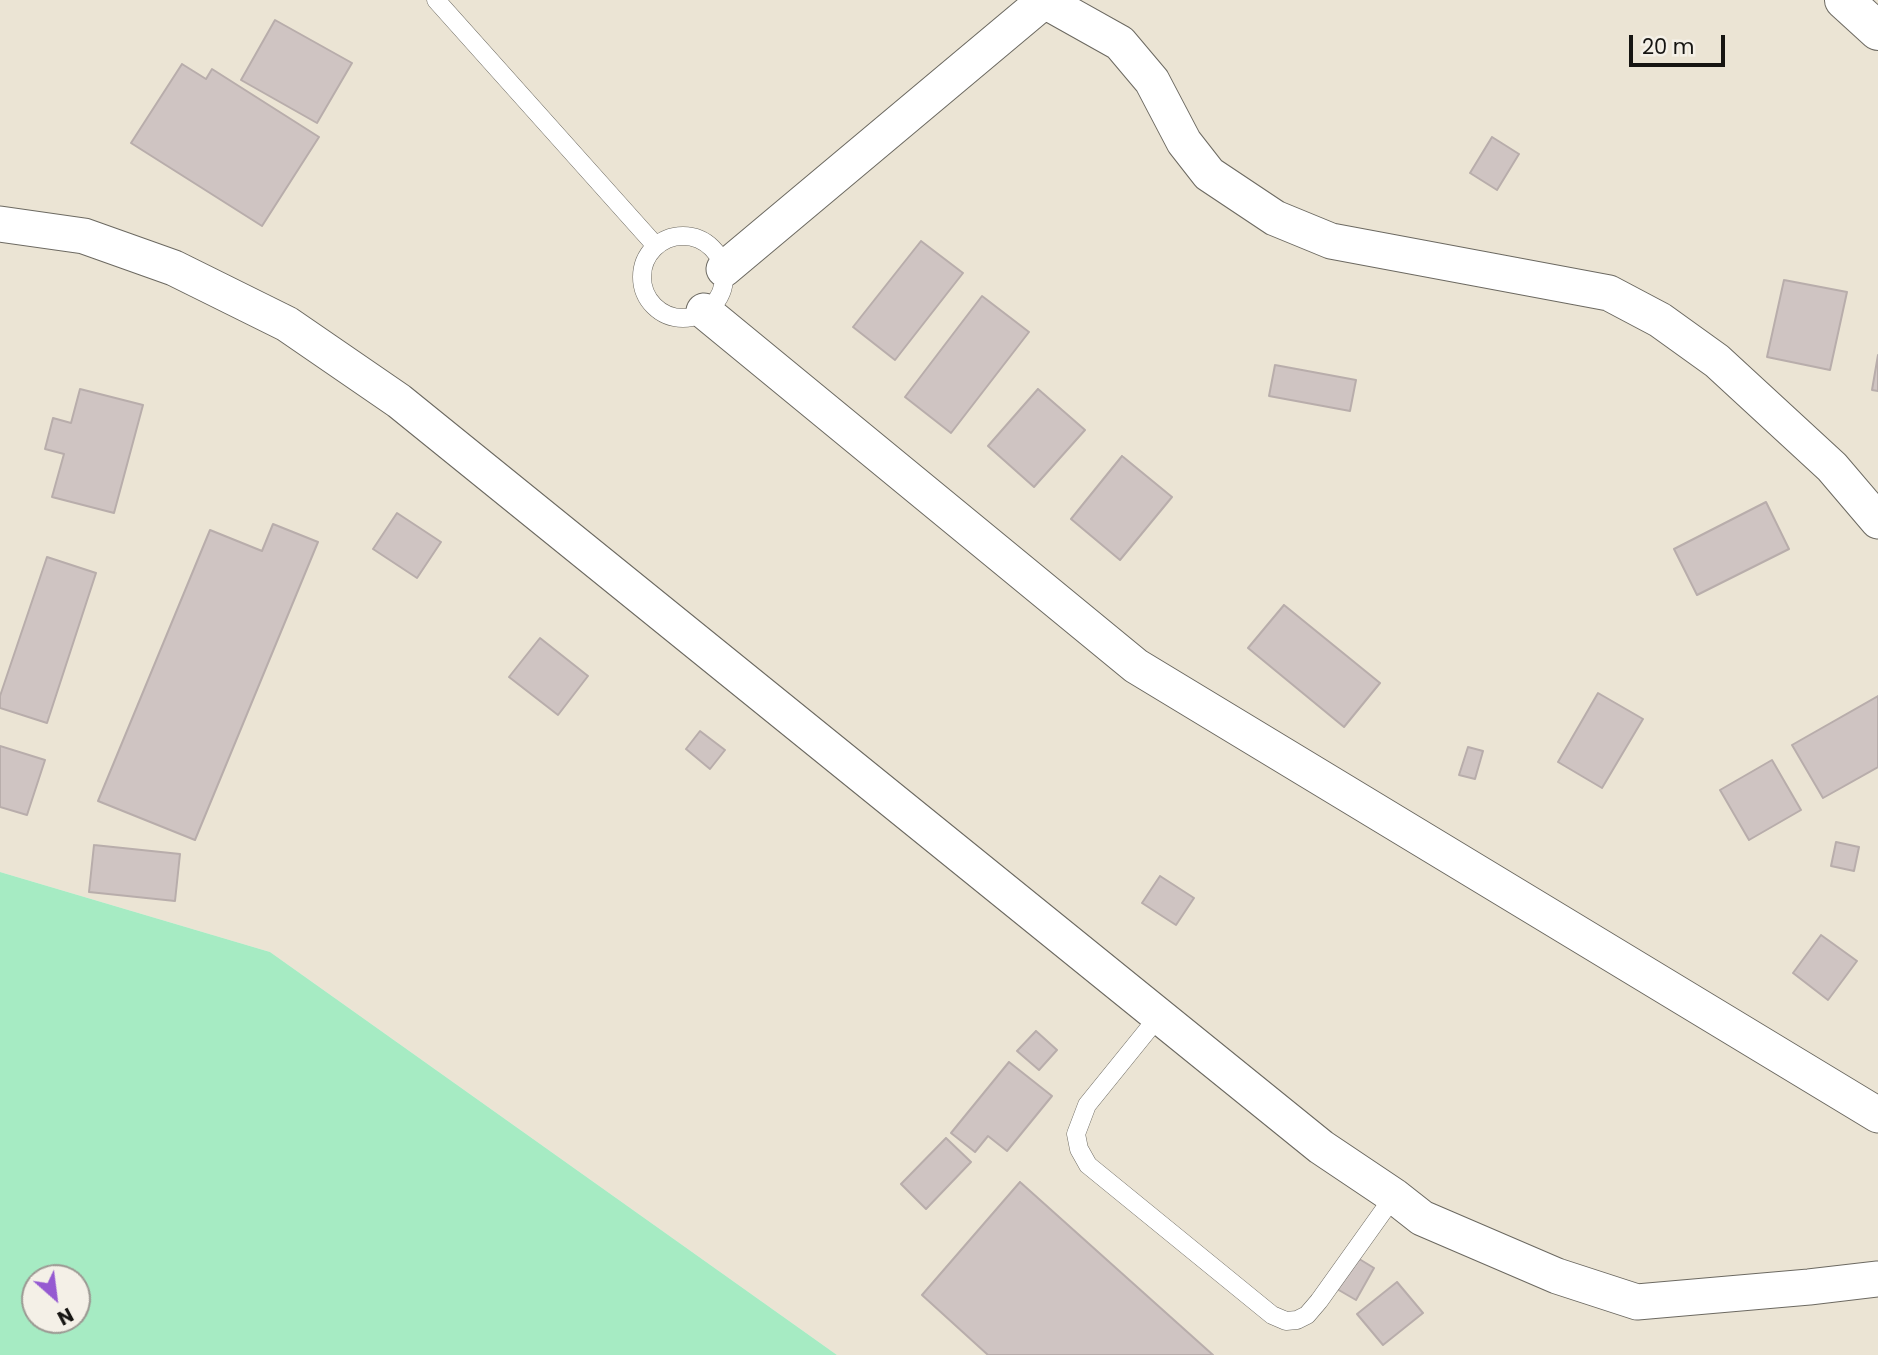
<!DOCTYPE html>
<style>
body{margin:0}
#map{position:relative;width:1878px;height:1355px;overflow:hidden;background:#f4f0e7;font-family:Poppins,sans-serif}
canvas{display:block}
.north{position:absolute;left:21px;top:1264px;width:70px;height:70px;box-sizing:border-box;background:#f4f0e7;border:2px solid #9b9892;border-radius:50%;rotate:152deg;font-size:19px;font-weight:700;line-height:28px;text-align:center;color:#161512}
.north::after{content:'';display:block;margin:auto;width:24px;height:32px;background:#955ad1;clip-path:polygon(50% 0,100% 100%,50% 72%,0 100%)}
.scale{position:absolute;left:1629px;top:35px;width:96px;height:32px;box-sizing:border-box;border:4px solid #161512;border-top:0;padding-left:9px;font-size:21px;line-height:24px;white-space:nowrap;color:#161512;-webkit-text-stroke:5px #f4f0e7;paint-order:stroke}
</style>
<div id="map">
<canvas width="1878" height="1355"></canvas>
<div class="north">N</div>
<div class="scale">20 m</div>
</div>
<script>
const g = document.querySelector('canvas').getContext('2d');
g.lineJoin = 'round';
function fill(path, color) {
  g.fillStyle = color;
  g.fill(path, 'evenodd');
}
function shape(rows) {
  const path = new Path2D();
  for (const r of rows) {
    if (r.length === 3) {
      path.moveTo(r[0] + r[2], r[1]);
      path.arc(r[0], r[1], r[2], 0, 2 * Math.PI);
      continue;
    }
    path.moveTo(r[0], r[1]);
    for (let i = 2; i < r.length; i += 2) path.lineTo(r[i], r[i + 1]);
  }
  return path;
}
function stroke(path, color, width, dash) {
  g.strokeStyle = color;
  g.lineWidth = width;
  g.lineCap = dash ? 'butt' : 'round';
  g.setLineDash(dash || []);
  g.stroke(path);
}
const built = shape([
 [0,0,1878,0,1878,1355,837,1355,270,952,0,872]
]);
const green = shape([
 [0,872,270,952,837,1355,0,1355],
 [35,1278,77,1278,77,1320,35,1320]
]);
const building = shape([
 [275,20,352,63,317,123,241,80,275,20],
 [182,64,206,79,212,69,319,137,262,226,131,143,182,64],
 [1492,137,1519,154,1497,190,1470,173,1492,137],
 [921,241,963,273,895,360,853,327,921,241],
 [1784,280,1847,292,1830,370,1767,357,1784,280],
 [982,296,1029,332,951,433,905,397,982,296],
 [1878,355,1878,391,1872,390,1878,355],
 [1275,365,1356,380,1350,411,1269,396,1275,365],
 [80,389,143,405,114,513,52,497,64,454,45,449,53,418,71,423,80,389],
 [1038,389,1085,430,1034,487,988,446,1038,389],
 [1122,456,1172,497,1120,560,1071,519,1122,456],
 [1766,502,1789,549,1697,595,1674,549,1766,502],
 [397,513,441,542,417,578,373,549,397,513],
 [273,524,318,542,195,840,98,801,210,530,262,551,273,524],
 [47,557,96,573,47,723,0,708,0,696,47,557],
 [1284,605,1380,683,1344,727,1248,648,1284,605],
 [540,638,588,676,558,715,509,677,540,638],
 [1598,693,1643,719,1602,788,1558,762,1598,693],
 [1878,696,1878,767,1823,798,1792,745,1878,696],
 [700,731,725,750,710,769,686,749,700,731],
 [0,746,45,760,27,815,0,807,0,746],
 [1468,747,1483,751,1475,779,1459,775,1468,747],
 [1772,760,1801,810,1749,840,1720,790,1772,760],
 [1836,842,1859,847,1854,871,1831,866,1836,842],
 [94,845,180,854,175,901,89,892,94,845],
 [1160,876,1194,898,1176,925,1142,903,1160,876],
 [1821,935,1857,961,1828,1000,1793,973,1821,935],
 [1036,1031,1057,1050,1039,1070,1017,1051,1036,1031],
 [1009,1062,1052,1096,1007,1151,988,1136,975,1152,951,1133,1009,1062],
 [946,1138,971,1162,926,1209,901,1184,946,1138],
 [1020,1182,1213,1355,988,1355,922,1295,1020,1182],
 [1356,1257,1374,1268,1356,1300,1337,1289,1356,1257],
 [1397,1282,1423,1313,1383,1345,1357,1314,1397,1282]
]);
const service = shape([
 [436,0,656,246],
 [683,277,41],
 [1159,1016,1087,1105,1076,1134,1079,1149,1088,1165,1272,1315,1286,1321,1297,1320,1307,1315,1319,1301,1394,1196]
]);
const minor = shape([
 [1045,1,1120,43,1152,81,1184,142,1209,174,1275,218,1331,241,1609,293,1660,320,1717,361,1832,467,1878,521],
 [0,224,84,236,174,268,287,324,399,401,1321,1147,1394,1196,1422,1218,1557,1276,1637,1302,1809,1287,1878,1279],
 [724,269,1045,0],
 [704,311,1136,666,1878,1115]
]);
const tertiary = shape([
 [1844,0,1878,31]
]);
fill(built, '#ebe4d4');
fill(green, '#a6ebc3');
fill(building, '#cfc4c2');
stroke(building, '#b8adab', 2);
stroke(service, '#6c6961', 19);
stroke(minor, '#6c6961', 37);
stroke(tertiary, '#6c6961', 40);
stroke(service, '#fff', 18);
stroke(minor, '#fff', 35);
stroke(tertiary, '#fff', 38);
</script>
